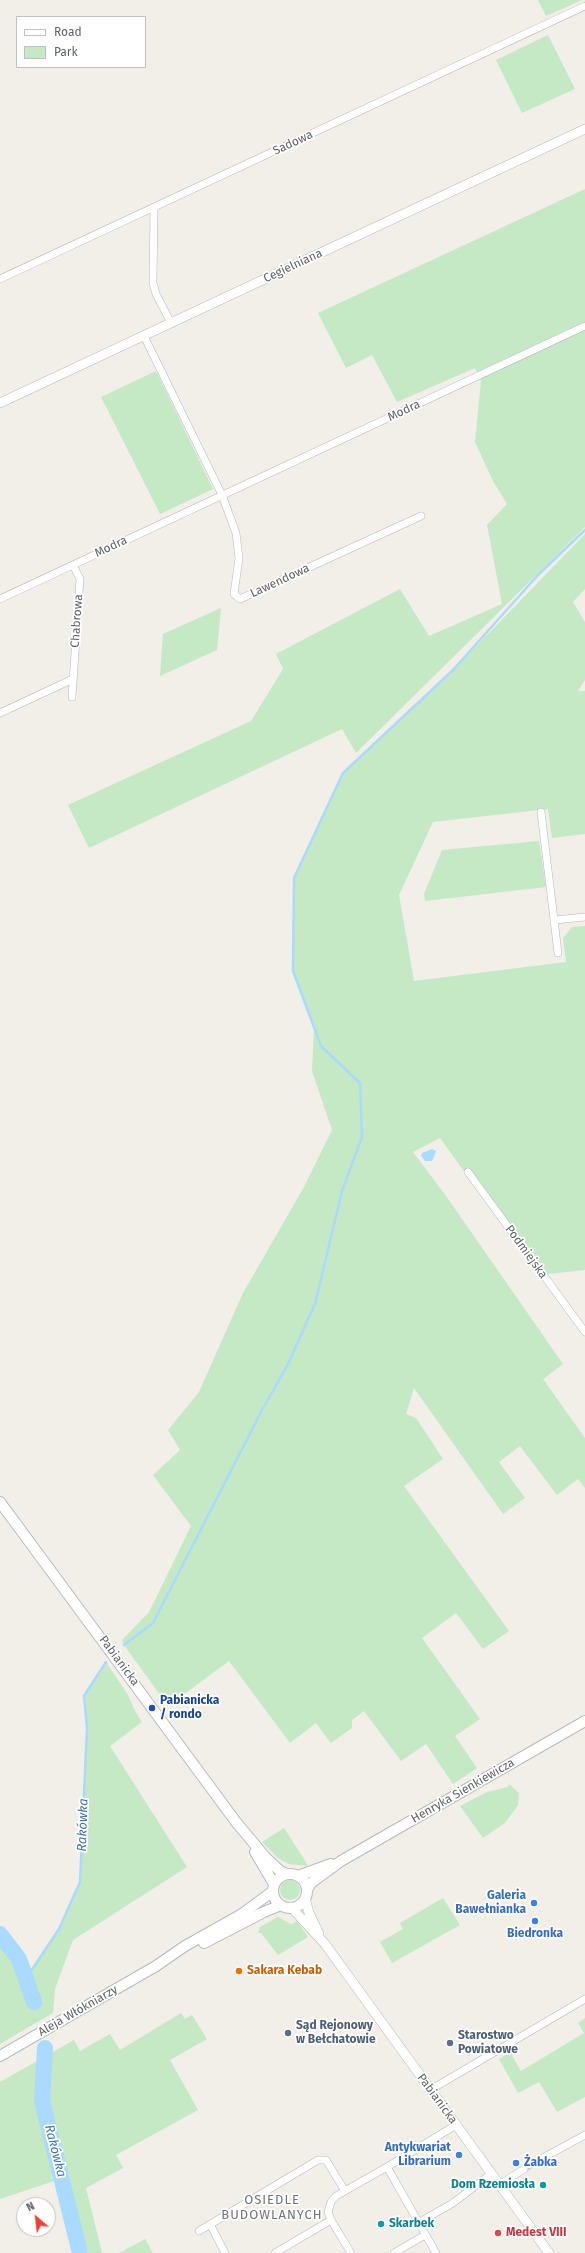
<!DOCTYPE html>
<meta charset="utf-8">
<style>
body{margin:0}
#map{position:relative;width:585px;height:2253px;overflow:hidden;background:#f1efe8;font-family:"Fira Sans",sans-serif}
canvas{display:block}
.legend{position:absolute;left:16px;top:16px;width:130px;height:52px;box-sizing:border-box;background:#fff;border:1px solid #bfc1c3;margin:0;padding:5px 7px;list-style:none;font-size:12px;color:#5f6368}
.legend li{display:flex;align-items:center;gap:8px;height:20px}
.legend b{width:20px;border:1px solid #bfc1c3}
.north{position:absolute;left:16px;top:2197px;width:40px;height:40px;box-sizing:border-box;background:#fff;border:1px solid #bfc1c3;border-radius:50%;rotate:332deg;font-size:11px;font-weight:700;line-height:16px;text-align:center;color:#5f6368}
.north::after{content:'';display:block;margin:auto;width:14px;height:18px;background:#ea4335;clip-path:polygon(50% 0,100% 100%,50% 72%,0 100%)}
</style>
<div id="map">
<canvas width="585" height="2253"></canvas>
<ul class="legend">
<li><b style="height:5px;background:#fff"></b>Road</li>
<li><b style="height:11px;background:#c5e8c5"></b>Park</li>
</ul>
<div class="north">N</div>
</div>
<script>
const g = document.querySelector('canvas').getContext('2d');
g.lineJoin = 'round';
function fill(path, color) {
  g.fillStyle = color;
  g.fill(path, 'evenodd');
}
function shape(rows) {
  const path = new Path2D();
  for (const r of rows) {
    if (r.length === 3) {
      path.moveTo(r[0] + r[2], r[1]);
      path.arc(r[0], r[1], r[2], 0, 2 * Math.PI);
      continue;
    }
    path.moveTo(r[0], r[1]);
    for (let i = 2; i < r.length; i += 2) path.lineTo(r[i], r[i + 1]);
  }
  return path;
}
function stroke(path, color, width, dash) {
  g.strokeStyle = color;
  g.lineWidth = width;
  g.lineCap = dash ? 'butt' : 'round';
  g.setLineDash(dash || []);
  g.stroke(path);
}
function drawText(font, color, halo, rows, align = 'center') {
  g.font = font + ' "Fira Sans",sans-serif';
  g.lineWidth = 3.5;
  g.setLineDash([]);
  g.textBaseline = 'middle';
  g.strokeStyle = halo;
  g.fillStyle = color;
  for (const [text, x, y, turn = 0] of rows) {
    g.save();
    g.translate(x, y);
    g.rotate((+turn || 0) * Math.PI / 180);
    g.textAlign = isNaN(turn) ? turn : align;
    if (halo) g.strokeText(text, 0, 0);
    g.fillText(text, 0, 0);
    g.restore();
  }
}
const green = shape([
 [538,0,582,0,546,16],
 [548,35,575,89,522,113,496,60],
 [585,189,585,527,356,753,342,729,89,848,68,805,251,721,283,669,276,654,400,589,429,636,502,604,487,525,507,504,493,481,475,442,481,381,475,368,397,402,372,355,346,368,318,313],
 [156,371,213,489,160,514,101,397],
 [585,534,585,589,573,602,585,622,585,680,578,691,585,691,585,834,552,838,548,809,433,822,399,895,414,981,566,962,563,938,572,927,585,926,585,1270,539,1275,440,1138,413,1152,446,1196,563,1364,543,1379,585,1438,585,1488,578,1479,557,1495,520,1446,499,1462,525,1498,503,1514,414,1388,406,1414,416,1418,443,1459,404,1486,509,1631,483,1649,456,1613,422,1638,480,1719,455,1736,477,1768,453,1784,426,1744,401,1761,364,1711,352,1720,352,1728,331,1743,316,1723,290,1743,229,1661,168,1706,124,1645,122,1640,149,1612,191,1526,153,1475,180,1450,168,1430,199,1392,243,1293,304,1187,332,1130,312,1071,314,1029,293,971,294,878,343,773,453,670],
 [221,608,217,650,160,676,163,634],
 [539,841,546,887,425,901,424,894,442,850],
 [106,1662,128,1695,135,1711,142,1722,110,1746,187,1867,73,1940,55,1989,53,2013,0,2044,0,1934,19,1959,26,1980,59,1929,80,1882,87,1728,84,1696],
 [509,1784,519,1793,518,1805,505,1823,483,1838,460,1806,487,1792,508,1787],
 [284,1828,304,1859,308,1866,289,1864,279,1859,262,1842],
 [290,1890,10],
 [443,1898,460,1925,392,1963,380,1942,403,1929,400,1923],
 [278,1917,291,1924,297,1921,308,1937,278,1955,261,1933,258,1933,260,1927],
 [181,2013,185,2019,192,2015,207,2039,170,2060,198,2110,116,2155,123,2168,86,2188,102,2253,78,2253,60,2179,0,2199,0,2082,74,2040,80,2051,110,2034,120,2050],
 [585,2018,585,2097,557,2112,539,2082,518,2093,499,2059,510,2052,521,2071,584,2033,578,2023],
 [145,2239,153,2253,119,2253]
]);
const water = shape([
 [432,1149,436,1151,434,1157,432,1161,425,1161,421,1156,422,1153]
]);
const stream = shape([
 [124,1645,153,1623,261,1412,288,1364,315,1304,342,1191,362,1137,360,1083,321,1046,293,971,294,878,343,773,453,670,538,575,585,530],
 [25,1980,59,1929,80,1882,87,1728,84,1696,106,1662]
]);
const river = shape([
 [0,1934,19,1959,34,2002],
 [45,2048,42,2101,80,2253]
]);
const minorTunnel = shape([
 [524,2169,537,2161]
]);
const minor = shape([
 [154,208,153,283,156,294,171,323],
 [0,279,585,6],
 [144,336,222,495,236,533,239,558,234,594,240,599,421,516],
 [0,599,585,326],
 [72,697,80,579,73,565],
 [0,713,73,679],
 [541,812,558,953],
 [555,920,585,917],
 [468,1172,585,1332],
 [430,2090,585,1999],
 [537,2161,585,2135],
 [387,2167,456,2125],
 [499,2185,524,2169],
 [418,2223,453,2203,491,2174],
 [210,2224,225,2253],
 [199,2231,318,2160,326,2160,345,2191],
 [275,2253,331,2220],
 [351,2253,331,2220,328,2212,331,2202,336,2196,387,2167,436,2253],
 [394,2253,425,2235]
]);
const tertiary = shape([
 [0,403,585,129],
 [305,1898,309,1913,319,1934],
 [291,1907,325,1944,549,2253]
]);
const secondary = shape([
 [0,1502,236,1822,266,1858,280,1871,287,1874],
 [255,1852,274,1884],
 [290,1891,17],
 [298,1876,331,1864],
 [307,1890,311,1883,341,1861,585,1721],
 [204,1943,264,1912,281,1905],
 [0,2056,156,1966,185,1946,242,1914,273,1891]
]);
const markers = [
 [152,1708,4,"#1a4fb4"],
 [534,1903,4,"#3f7fe0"],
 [535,1921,4,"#3f7fe0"],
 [239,1971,4,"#e8710a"],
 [288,2033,4,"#5c6f8a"],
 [450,2043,4,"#5c6f8a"],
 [459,2155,4,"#3f7fe0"],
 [516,2163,4,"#3f7fe0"],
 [543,2185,4,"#0f9aa8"],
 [381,2224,4,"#0f9aa8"],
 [498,2233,4,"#e0444e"]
];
const streetNames = [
 ["Sadowa",293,143,-25],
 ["Cegielniana",293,266,-25],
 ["Modra",404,411,-25],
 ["Modra",111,547,-25],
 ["Lawendowa",280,581,-25],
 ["Chabrowa",77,621,-86],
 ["Podmiejska",526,1252,54],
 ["Pabianicka",119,1661,54],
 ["Henryka Sienkiewicza",463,1791,-30],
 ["Aleja Włókniarzy",78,2011,-30],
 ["Pabianicka",437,2099,54]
];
const transitNames = [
 ["Pabianicka",160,1701],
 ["/ rondo",160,1715]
];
const shopNames = [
 ["Galeria",526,1896],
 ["Bawełnianka",526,1910],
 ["Biedronka",535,1934,"center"],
 ["Antykwariat",451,2148],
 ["Librarium",451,2162],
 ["Żabka",524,2163,"left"]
];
const foodNames = [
 ["Sakara Kebab",247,1971]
];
const serviceNames = [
 ["Sąd Rejonowy",296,2026],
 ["w Bełchatowie",296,2040],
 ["Starostwo",458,2036],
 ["Powiatowe",458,2050]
];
const cultureNames = [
 ["Dom Rzemiosła",535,2185],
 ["Skarbek",389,2224,"left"]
];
const healthNames = [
 ["Medest VIII",506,2233]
];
const waterNames = [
 ["Rakówka",83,1825,-88],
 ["Rakówka",55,2151,76]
];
const neighbourhoodNames = [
 ["OSIEDLE",272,2200],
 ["BUDOWLANYCH",272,2215]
];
fill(green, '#c5e8c5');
fill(water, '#aadaff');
stroke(stream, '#aadaff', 2.5);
stroke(river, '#aadaff', 16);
stroke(minorTunnel, '#ccccc8', 7, [7, 3.5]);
stroke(minor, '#b5b8bc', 8);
stroke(tertiary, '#b5b8bc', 10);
stroke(secondary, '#b6babf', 12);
stroke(minor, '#fff', 7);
stroke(tertiary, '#fff', 9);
stroke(secondary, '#fff', 10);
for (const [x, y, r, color] of markers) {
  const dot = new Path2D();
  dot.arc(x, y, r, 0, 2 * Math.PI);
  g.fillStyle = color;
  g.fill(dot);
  stroke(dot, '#fff', 1.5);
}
drawText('12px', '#5f6368', '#fff', streetNames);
drawText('bold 12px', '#164399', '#fff', transitNames, 'left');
drawText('bold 12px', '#366cbe', '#fff', shopNames, 'right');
drawText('bold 12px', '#c56008', '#fff', foodNames, 'left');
drawText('bold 12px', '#4e5e75', '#fff', serviceNames, 'left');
drawText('bold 12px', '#0d838f', '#fff', cultureNames, 'right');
drawText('bold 12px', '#be3a42', '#fff', healthNames, 'left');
drawText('italic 13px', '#4174aa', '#fff', waterNames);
g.letterSpacing = '1px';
drawText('13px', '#70757a', '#fff', neighbourhoodNames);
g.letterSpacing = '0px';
</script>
